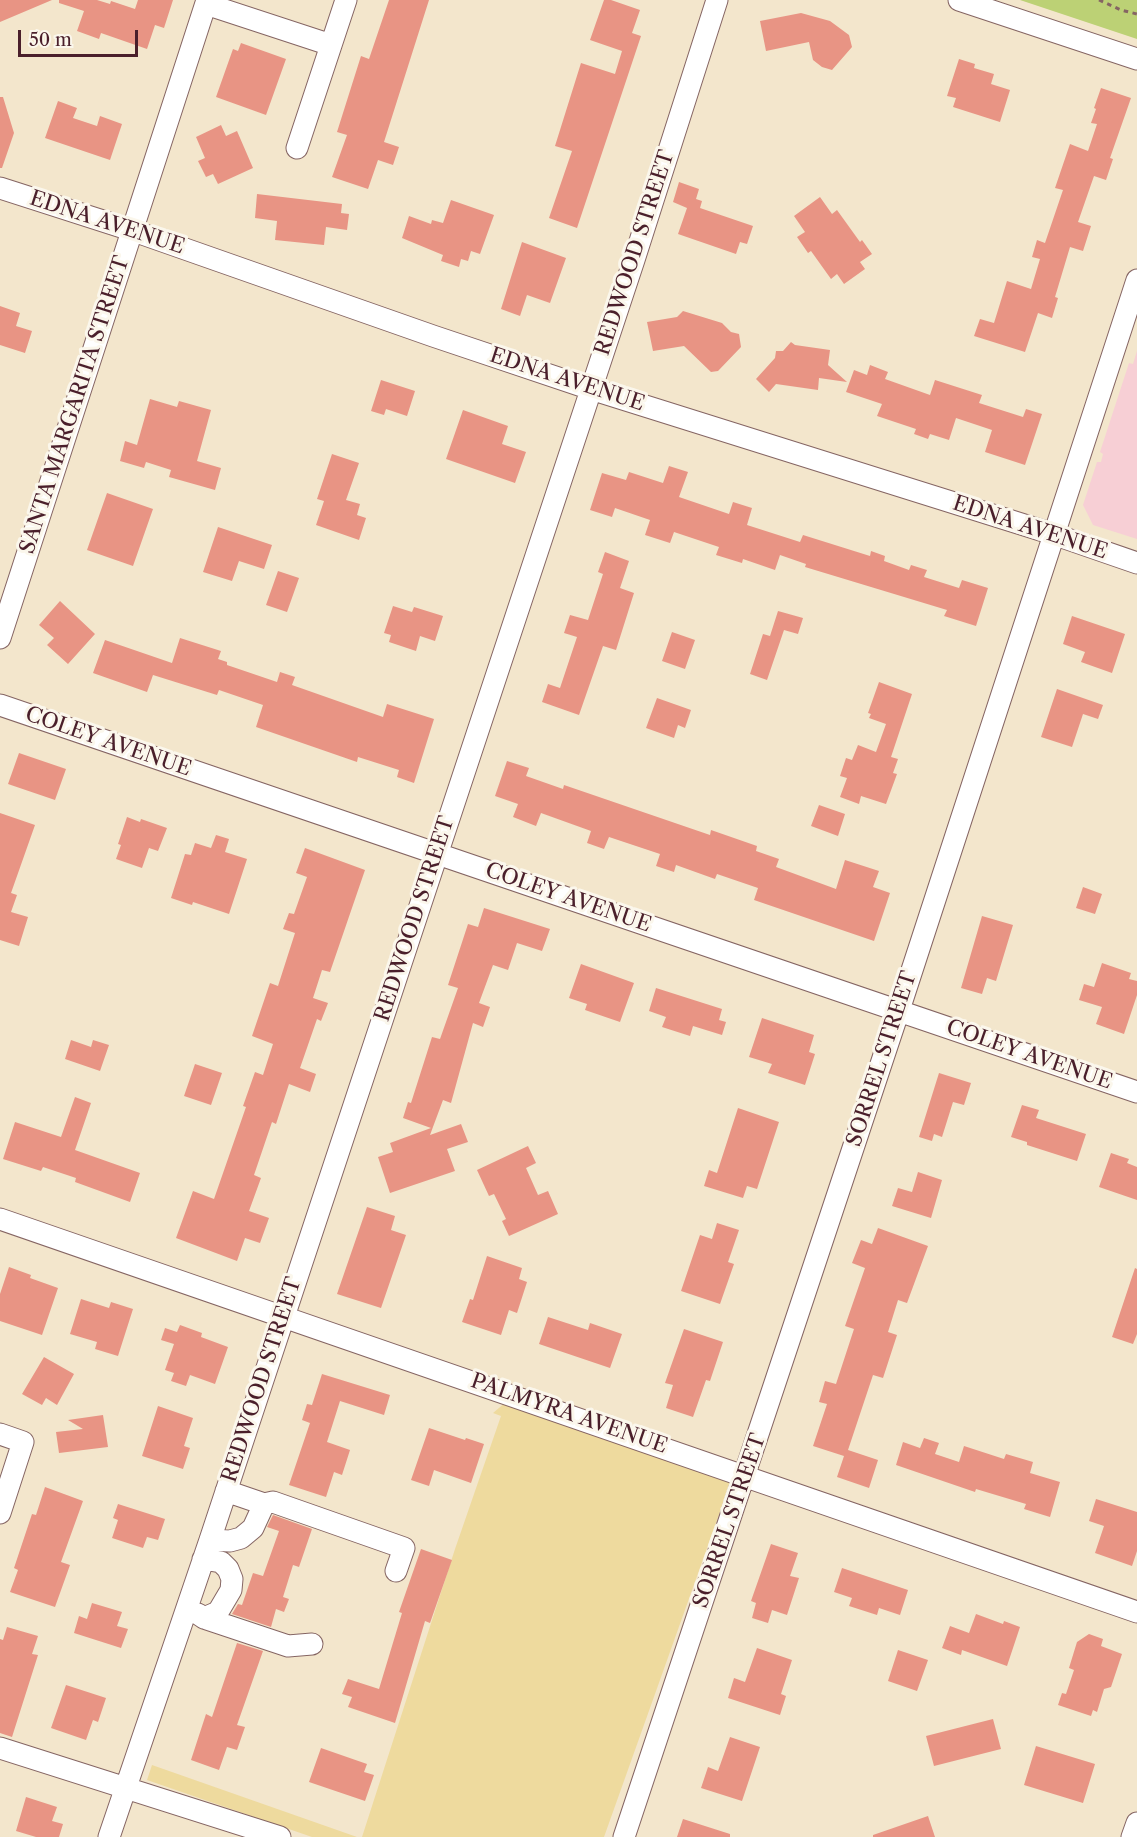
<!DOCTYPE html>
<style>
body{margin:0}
#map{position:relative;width:1137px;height:1837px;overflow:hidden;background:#f3e6cc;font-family:"Libre Caslon Text",serif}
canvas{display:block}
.scale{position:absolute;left:18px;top:30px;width:120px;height:27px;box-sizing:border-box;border:3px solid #4a1f2b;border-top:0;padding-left:8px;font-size:18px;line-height:21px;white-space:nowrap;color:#4a1f2b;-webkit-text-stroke:4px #fbf7ec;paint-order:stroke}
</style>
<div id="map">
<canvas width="1137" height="1837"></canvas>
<div class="scale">50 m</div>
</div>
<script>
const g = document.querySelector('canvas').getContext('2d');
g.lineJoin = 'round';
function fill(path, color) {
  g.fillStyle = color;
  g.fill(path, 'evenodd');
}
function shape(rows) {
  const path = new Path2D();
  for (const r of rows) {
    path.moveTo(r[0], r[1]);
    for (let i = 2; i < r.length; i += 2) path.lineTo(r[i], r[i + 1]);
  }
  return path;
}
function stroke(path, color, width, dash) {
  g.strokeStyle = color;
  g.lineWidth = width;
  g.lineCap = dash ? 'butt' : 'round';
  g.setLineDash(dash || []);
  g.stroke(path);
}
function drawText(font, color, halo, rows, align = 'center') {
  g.font = font + ' "Libre Caslon Text",serif';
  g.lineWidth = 6;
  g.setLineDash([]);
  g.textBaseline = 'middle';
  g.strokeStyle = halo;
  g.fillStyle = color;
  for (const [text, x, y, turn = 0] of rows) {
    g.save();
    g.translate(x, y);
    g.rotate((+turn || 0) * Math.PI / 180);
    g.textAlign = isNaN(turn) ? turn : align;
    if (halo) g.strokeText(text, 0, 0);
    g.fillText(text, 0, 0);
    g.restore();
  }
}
const built = shape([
 [1137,351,1137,539,1093,525,1083,505,1097,462,1101,462,1103,454,1100,452,1129,363,1133,364]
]);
const green = shape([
 [1020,0,1137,0,1137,39]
]);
const sand = shape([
 [506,1402,732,1478,604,1837,362,1837,455,1549,501,1416,493,1413],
 [152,1765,357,1837,312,1837,147,1780]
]);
const building = shape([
 [0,0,52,0,0,22],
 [59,0,97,0,110,4,111,1,135,9,138,0,173,0,164,28,155,25,147,49,101,33,99,39,77,31,84,11,59,3],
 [389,0,429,0,384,142,399,147,393,165,378,160,368,189,332,177,347,135,337,132,361,56,369,59],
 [604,0,611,0,640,10,632,33,641,36,577,228,549,218,572,151,555,146,581,63,615,74,622,51,590,40],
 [801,13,830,21,849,35,852,47,832,70,822,67,813,60,809,42,766,51,760,21],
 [241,43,286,59,266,115,216,97,233,49,238,51],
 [959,59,975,64,974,68,994,74,991,84,1010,90,1000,122,953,107,956,98,947,96],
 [1101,88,1131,98,1110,158,1113,159,1106,180,1094,176,1078,222,1091,226,1083,251,1070,247,1055,297,1058,298,1052,318,1038,313,1025,352,974,336,980,319,994,323,1007,281,1031,289,1040,259,1032,257,1037,240,1045,243,1063,190,1055,188,1070,144,1088,151,1097,124,1091,123,1096,109,1094,108],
 [0,97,3,97,14,133,2,168,0,168],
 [58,101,77,108,73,118,97,126,100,116,122,124,110,160,45,138],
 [221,125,226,136,237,131,253,168,218,184,213,174,206,177,198,161,205,158,196,137],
 [679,182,699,189,696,199,702,201,700,208,753,226,747,244,740,242,736,254,678,234,687,208,673,202],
 [257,194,342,204,341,213,349,214,347,230,326,227,324,245,275,240,277,221,255,218],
 [820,197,832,214,837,210,860,242,862,240,872,254,860,262,865,269,844,284,837,274,831,279,811,251,808,253,797,237,805,232,794,216],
 [451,200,494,215,480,254,471,251,468,261,461,259,459,267,441,261,443,255,402,238,409,216,431,224,432,220,443,223],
 [522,242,566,258,550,303,527,295,520,316,501,309],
 [0,306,20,313,16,326,32,331,25,353,0,345],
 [683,311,722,323,731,332,739,334,741,347,718,371,711,372,684,346,653,351,647,322,677,317],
 [791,342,795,345,830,350,828,365,847,382,819,378,818,390,776,384,769,392,756,379,775,358,776,351,783,351],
 [870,365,888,372,885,379,930,395,935,380,982,395,979,403,1023,417,1026,409,1042,414,1025,465,985,452,992,430,956,418,949,440,930,434,928,439,914,434,916,429,877,416,882,404,846,392,854,370,867,375],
 [381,380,415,391,407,416,386,409,384,415,371,411],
 [150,399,177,407,179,401,211,410,197,461,221,468,215,490,169,477,171,470,146,462,144,468,120,461,125,441,137,445],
 [463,410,508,426,502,444,526,452,515,483,446,459],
 [332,454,359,463,346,500,360,504,357,515,366,518,359,540,316,525,324,501,317,499],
 [669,466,688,472,679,497,729,514,733,502,752,508,747,525,800,542,803,535,870,556,871,551,885,556,884,561,909,570,911,565,927,570,924,577,959,588,962,580,988,588,976,626,944,616,947,610,805,567,806,564,780,555,775,570,743,559,742,563,716,555,719,547,674,532,670,543,645,535,650,520,615,508,612,517,590,510,602,473,626,480,629,472,663,483],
 [107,493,153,509,133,566,87,550],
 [218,527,272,545,264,569,239,561,232,581,203,572],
 [605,552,629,561,620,588,634,593,616,650,603,646,579,715,542,702,548,684,560,688,577,637,564,633,570,615,588,620,603,574,598,572],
 [278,571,299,578,287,612,266,605],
 [60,601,95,634,68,664,47,645,54,638,39,625],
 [393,606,412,612,414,607,443,616,435,641,420,636,416,651,389,642,391,635,384,633],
 [778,611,803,618,798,634,784,630,767,680,750,674,763,634,770,636],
 [1072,616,1125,634,1112,673,1081,662,1085,652,1063,644],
 [672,632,695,640,685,669,662,661],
 [180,638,221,651,218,659,227,662,227,665,277,682,280,672,295,677,292,685,383,717,387,704,434,719,414,783,397,777,399,770,358,757,357,762,256,727,263,705,219,690,217,695,153,675,147,692,93,673,105,640,172,663],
 [879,682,912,694,891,757,898,759,893,773,897,774,886,804,861,796,859,804,840,797,847,778,840,776,846,758,852,760,858,745,876,752,886,724,869,718,871,714,868,713],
 [1057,689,1103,705,1098,719,1083,714,1072,747,1041,737],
 [657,698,691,710,685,728,678,725,674,738,646,728],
 [19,753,66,769,55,800,8,784],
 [507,761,529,768,526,776,563,789,564,785,710,835,711,830,757,846,756,851,779,859,776,867,836,889,845,860,879,871,873,887,890,893,874,941,754,900,758,888,717,874,715,879,676,865,674,872,656,866,660,854,609,837,604,849,587,843,591,831,541,813,536,826,513,817,518,804,495,796],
 [819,805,845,814,838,836,811,826],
 [0,813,35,825,11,893,17,895,11,912,28,917,19,946,0,940],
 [127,817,140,822,141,819,167,828,158,851,149,848,142,868,116,859,121,845,118,844],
 [216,835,229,839,225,852,247,859,229,914,193,902,192,905,171,898,185,854,191,855,195,843,211,848],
 [305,848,365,870,330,972,322,970,313,998,328,1003,321,1021,317,1019,300,1068,316,1074,310,1092,289,1084,276,1124,272,1122,254,1175,261,1178,249,1211,269,1218,260,1243,245,1238,237,1261,176,1238,193,1191,214,1199,246,1107,243,1106,255,1072,263,1075,273,1044,252,1036,270,983,278,986,295,933,283,929,289,913,294,914,307,877,296,873],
 [1083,887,1102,894,1095,914,1076,908],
 [484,908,550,929,542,951,517,943,508,970,493,965,479,1003,490,1007,483,1027,473,1023,451,1103,443,1100,430,1135,461,1124,468,1142,447,1149,455,1171,390,1193,378,1157,393,1152,390,1143,431,1128,403,1118,408,1102,411,1103,432,1037,440,1039,458,988,448,985,468,924,478,927],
 [982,916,1013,925,996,981,987,978,982,994,961,988],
 [1102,963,1131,973,1129,979,1137,981,1137,995,1124,1034,1096,1024,1102,1007,1079,1000,1084,984,1094,987],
 [581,964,634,983,620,1022,585,1010,587,1004,569,998],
 [656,988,722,1009,719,1020,726,1022,722,1035,693,1026,690,1036,662,1027,666,1017,649,1011],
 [762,1018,814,1035,809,1052,815,1054,805,1085,768,1073,772,1064,749,1057],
 [71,1040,91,1047,93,1040,109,1045,100,1071,65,1059],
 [195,1064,222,1073,211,1105,184,1096],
 [939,1073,971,1083,964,1105,953,1102,942,1137,934,1134,932,1141,919,1137],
 [75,1097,91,1103,75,1150,140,1173,130,1202,75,1182,76,1178,43,1167,41,1171,3,1159,15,1122,61,1137],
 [1022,1105,1039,1110,1036,1118,1086,1134,1077,1161,1027,1145,1027,1142,1011,1137],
 [738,1108,779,1122,757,1189,747,1186,743,1198,704,1186,709,1170,717,1173],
 [528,1146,536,1163,526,1168,538,1195,548,1191,558,1214,509,1236,502,1221,506,1219,494,1194,489,1196,477,1170],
 [1111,1153,1129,1159,1127,1163,1137,1167,1137,1200,1099,1187],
 [918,1172,942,1180,931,1218,892,1206,898,1188,912,1192],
 [367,1207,395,1216,391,1230,406,1235,381,1308,337,1294],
 [717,1223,739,1230,728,1262,734,1264,720,1304,681,1291,700,1235,712,1239],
 [878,1228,928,1246,907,1303,898,1300,888,1332,897,1335,883,1378,873,1375,848,1450,878,1460,869,1488,837,1477,844,1456,813,1446,827,1404,819,1402,825,1381,836,1384,854,1329,845,1326,865,1268,852,1263,861,1240,872,1244],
 [487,1256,522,1268,519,1279,527,1282,517,1313,509,1310,501,1335,462,1322,470,1299,473,1300],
 [9,1267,31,1275,30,1278,58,1288,42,1335,0,1321,0,1294],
 [1135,1268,1137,1269,1137,1334,1133,1344,1112,1337],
 [81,1299,109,1308,111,1302,133,1309,118,1356,95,1349,97,1342,70,1334],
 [548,1317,588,1330,590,1323,622,1334,610,1368,539,1344],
 [180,1325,202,1333,201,1337,228,1347,215,1384,190,1375,186,1386,171,1381,174,1373,165,1370,174,1344,161,1340,165,1328,177,1332],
 [684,1329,723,1342,710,1381,706,1380,693,1417,666,1408,673,1385,665,1383],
 [44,1357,74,1374,57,1405,46,1398,42,1405,22,1394],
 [322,1374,390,1395,384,1415,340,1401,327,1442,350,1450,342,1475,334,1472,326,1497,289,1485,310,1423,302,1420,307,1404,312,1405],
 [158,1406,193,1418,184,1446,190,1448,183,1469,142,1456],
 [103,1415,108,1447,59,1453,56,1432,83,1429,68,1420],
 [429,1428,465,1440,466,1438,484,1444,471,1483,434,1470,429,1486,411,1480],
 [924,1438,939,1443,935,1454,959,1462,964,1446,1004,1459,1006,1454,1033,1462,1030,1473,1060,1482,1050,1517,1024,1509,1026,1504,976,1489,975,1492,896,1465,903,1442,920,1448],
 [45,1487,83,1501,61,1562,70,1565,55,1607,10,1592,18,1570,14,1568,32,1514,36,1515],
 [1096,1499,1137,1512,1137,1551,1132,1566,1095,1553,1104,1526,1089,1521],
 [118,1504,165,1519,158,1540,147,1537,143,1548,112,1538,118,1520,113,1518],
 [273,1515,312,1529,299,1567,293,1565,283,1597,289,1599,284,1612,276,1609,271,1627,232,1614,238,1604,242,1605,253,1573,263,1576,279,1531,267,1527],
 [771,1544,798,1553,790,1576,799,1578,787,1615,772,1610,768,1623,752,1618,756,1603,751,1601],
 [421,1549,452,1560,430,1623,425,1621,395,1723,348,1707,352,1697,342,1694,348,1679,379,1689,402,1613,399,1612],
 [842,1568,908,1590,900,1615,879,1608,877,1615,849,1606,852,1598,834,1592],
 [92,1603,122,1612,117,1626,128,1629,121,1648,74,1633,79,1616,87,1619],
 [976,1614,1003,1624,1004,1621,1020,1627,1007,1666,962,1650,961,1655,942,1648,950,1626,969,1633],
 [7,1627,38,1636,32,1654,38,1655,12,1737,0,1733,0,1639,3,1640],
 [1089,1634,1103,1639,1101,1646,1122,1654,1111,1687,1104,1689,1097,1712,1093,1710,1091,1716,1058,1705,1062,1693,1066,1694,1074,1670,1069,1668,1077,1642],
 [237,1643,263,1651,237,1725,245,1727,237,1750,227,1747,219,1770,191,1760,206,1714,212,1717],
 [757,1648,792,1660,781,1694,786,1696,780,1715,728,1698,734,1678,745,1682],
 [898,1650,928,1660,917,1691,888,1681],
 [66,1685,106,1698,98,1722,93,1720,86,1740,51,1728],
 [993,1719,1001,1749,934,1766,926,1736],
 [730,1737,760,1747,742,1801,701,1788,708,1767,718,1771],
 [1036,1746,1095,1764,1083,1803,1024,1785],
 [321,1748,367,1764,364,1772,374,1775,365,1801,309,1782],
 [26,1797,57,1807,52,1821,63,1824,59,1837,36,1837,16,1831],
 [928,1816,935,1837,873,1837,873,1835],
 [683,1819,730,1834,730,1837,677,1837]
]);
const path = shape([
 [1099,0,1121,10,1137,14]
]);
const minor = shape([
 [959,0,1137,59],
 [206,4,331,45],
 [297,148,346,0],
 [0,188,131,230,433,336,591,389,1053,534,1137,563],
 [0,638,207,0],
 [0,705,1137,1092],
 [0,1219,1137,1612],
 [0,1434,23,1442,0,1513],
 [264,1504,273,1502,404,1548,396,1571],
 [210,1540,230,1541,241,1538,253,1528,264,1504,226,1491],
 [198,1614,204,1618,218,1612,231,1590,232,1579,228,1569,221,1562,203,1559],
 [204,1618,288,1646,312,1644],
 [0,1748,280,1837],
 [109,1837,210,1540,634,260,717,0],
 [624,1837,899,1010,1137,280],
 [1132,1837,1137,1823]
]);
const streetNames = [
 ["EDNA AVENUE",107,223,18],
 ["REDWOOD STREET",635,253,-72],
 ["EDNA AVENUE",567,380,18],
 ["SANTA MARGARITA STREET",75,405,-72],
 ["EDNA AVENUE",1030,528,18],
 ["COLEY AVENUE",108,742,19],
 ["COLEY AVENUE",568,898,19],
 ["REDWOOD STREET",415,919,-72],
 ["COLEY AVENUE",1029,1055,19],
 ["SORREL STREET",882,1059,-72],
 ["REDWOOD STREET",262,1380,-72],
 ["PALMYRA AVENUE",569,1414,19],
 ["SORREL STREET",730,1521,-71]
];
fill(built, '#f7cfd5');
fill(green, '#bcd175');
fill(sand, '#eeda9e');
fill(building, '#e89484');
stroke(minor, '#856563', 23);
stroke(path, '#856563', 3, [4.5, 4.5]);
stroke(minor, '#fff', 21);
drawText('21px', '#4a1f2b', '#fbf7ec', streetNames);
</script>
